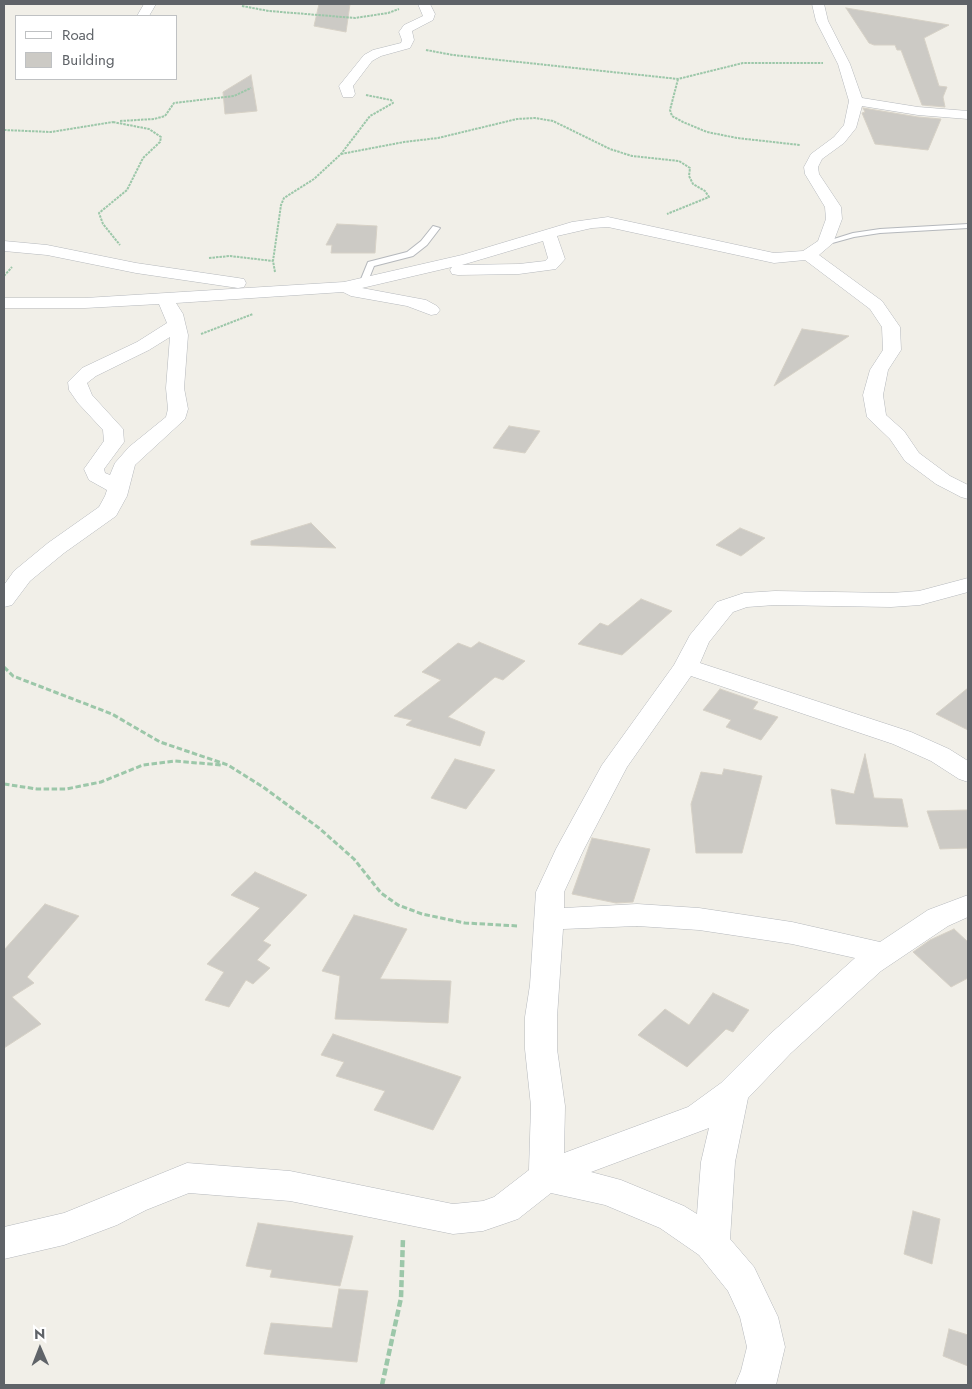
<!DOCTYPE html>
<style>
body{margin:0}
#map{position:relative;width:972px;height:1389px;overflow:hidden;background:#f1efe8;font-family:Jost,sans-serif}
canvas{display:block}
.frame{position:absolute;inset:0;border:5px solid #5f6368;pointer-events:none}
.legend{position:absolute;left:15px;top:15px;width:162px;height:65px;box-sizing:border-box;background:#fff;border:1px solid #bfc1c3;margin:0;padding:6px 9px;list-style:none;font-size:15px;color:#5f6368}
.legend li{display:flex;align-items:center;gap:10px;height:25px}
.legend b{width:25px;border:1px solid #bfc1c3}
.north{position:absolute;left:15px;top:1324px;width:50px;height:50px;-webkit-text-stroke:4px #fff;paint-order:stroke;rotate:359deg;font-size:14px;font-weight:700;line-height:20px;text-align:center;color:#5f6368}
.north::after{content:'';display:block;margin:auto;width:18px;height:22px;background:#5f6368;clip-path:polygon(50% 0,100% 100%,50% 72%,0 100%)}
</style>
<div id="map">
<canvas width="972" height="1389"></canvas>
<div class="frame"></div>
<ul class="legend">
<li><b style="height:6px;background:#fff"></b>Road</li>
<li><b style="height:14px;background:#cccac5"></b>Building</li>
</ul>
<div class="north">N</div>
</div>
<script>
const g = document.querySelector('canvas').getContext('2d');
g.lineJoin = 'round';
function fill(path, color) {
  g.fillStyle = color;
  g.fill(path, 'evenodd');
}
function shape(rows) {
  const path = new Path2D();
  for (const r of rows) {
    path.moveTo(r[0], r[1]);
    for (let i = 2; i < r.length; i += 2) path.lineTo(r[i], r[i + 1]);
  }
  return path;
}
function stroke(path, color, width, dash) {
  g.strokeStyle = color;
  g.lineWidth = width;
  g.lineCap = dash ? 'butt' : 'round';
  g.setLineDash(dash || []);
  g.stroke(path);
}
const building = shape([
 [319,4,350,4,346,32,314,26,319,4],
 [846,8,949,25,924,38,939,86,947,87,943,97,945,107,922,105,901,50,897,50,895,45,874,45,869,43,846,8],
 [251,75,257,111,225,114,223,92,251,75],
 [863,108,918,117,941,119,928,150,875,144,862,113,865,112,863,108],
 [337,224,377,226,375,253,331,253,332,245,326,245,337,224],
 [802,329,849,336,774,386,802,329],
 [509,426,540,431,525,453,493,448,509,426],
 [311,523,336,548,251,545,251,541,311,523],
 [740,528,765,538,741,556,716,545,740,528],
 [641,599,672,611,622,655,578,644,600,623,608,626,641,599],
 [479,642,525,661,503,680,495,677,448,717,485,732,480,746,406,725,412,720,394,716,441,680,422,672,458,643,471,648,479,642],
 [968,688,968,730,936,714,968,688],
 [720,689,758,702,753,709,778,717,761,740,726,727,731,720,703,710,720,689],
 [865,754,874,798,902,799,908,827,836,824,831,789,854,794,865,754],
 [455,759,495,770,466,809,431,798,455,759],
 [724,769,762,776,742,853,696,853,691,804,701,772,722,775,724,769],
 [968,810,968,848,940,849,927,811,968,810],
 [592,838,650,849,633,902,616,903,572,894,592,838],
 [255,872,307,895,263,941,271,945,257,960,270,968,253,984,246,980,229,1007,205,1000,224,972,207,964,260,908,231,895,255,872],
 [45,904,79,916,27,977,34,983,12,997,41,1024,4,1048,4,950,45,904],
 [354,915,407,929,380,979,451,981,448,1023,335,1019,340,976,322,971,354,915],
 [954,929,968,942,968,978,951,987,913,952,930,940,954,929],
 [713,993,749,1010,733,1032,726,1029,687,1067,638,1035,665,1009,689,1025,713,993],
 [333,1034,461,1077,433,1130,374,1110,385,1091,336,1076,344,1062,321,1055,333,1034],
 [913,1211,940,1219,932,1264,904,1254,913,1211],
 [258,1223,353,1236,340,1286,270,1277,272,1270,246,1266,258,1223],
 [339,1289,368,1291,357,1362,264,1354,271,1323,332,1328,339,1289],
 [949,1329,968,1335,968,1366,943,1356,949,1329]
]);
const pathFar2 = shape([
 [242,6,269,11,355,18,388,13,399,9],
 [426,50,453,55,678,79,743,63,823,63],
 [678,79,670,110,672,116,683,122,707,132,737,138,800,145],
 [120,121,154,119,165,116,174,103,234,96,251,88],
 [113,122,149,129,161,137,160,142,143,158,127,190,99,213,103,224,120,245],
 [4,130,51,132,113,122],
 [341,154,404,142,438,138,517,119,535,118,553,121,610,149,632,156,679,161,690,168,689,176,693,184,705,191,709,197,667,214],
 [209,258,230,256,273,261],
 [275,272,273,261,281,205,284,198,314,179,341,154,370,116,393,103,391,100,366,95],
 [4,276,12,267],
 [201,334,253,314]
]);
const pathFar1 = shape([
 [4,667,13,676,112,714,160,742,228,765,263,787,319,828,354,859,381,893,398,905,422,914,465,923,519,926],
 [4,784,37,789,66,789,101,782,143,765,175,761,221,765]
]);
const path = shape([
 [382,1385,401,1298,403,1238]
]);
const lane = shape([
 [968,224,968,228,880,233,854,237,825,245,821,243,853,233,880,229,968,224],
 [433,226,440,228,427,245,413,256,374,266,366,286,360,286,359,284,368,262,407,252,421,241,433,226]
]);
const street = shape([
 [144,4,156,4,149,16,137,16,144,4],
 [418,4,430,4,435,14,433,20,412,31,414,40,410,48,381,56,372,61,353,86,355,94,353,97,343,97,339,86,364,55,373,50,401,43,402,40,399,32,404,25,423,16,418,4],
 [812,4,824,4,828,21,850,64,862,98,918,107,968,111,968,119,918,115,862,106,856,128,844,143,822,159,818,167,819,174,841,207,842,219,833,243,819,255,882,301,900,327,901,350,888,370,883,395,886,415,904,431,919,453,950,476,968,485,968,499,961,497,936,484,905,461,890,439,867,417,863,395,870,370,883,350,882,327,870,309,805,260,774,263,608,227,592,228,557,236,565,259,556,269,519,274,458,275,452,274,450,270,452,267,362,288,426,300,437,306,440,310,437,314,431,315,407,306,351,296,343,292,176,303,183,314,188,335,184,388,188,409,185,419,135,465,127,496,116,516,64,553,30,581,12,605,4,607,4,585,14,571,48,543,99,507,105,496,107,490,89,480,84,469,104,441,103,430,78,403,69,390,68,382,82,368,137,342,167,323,159,304,85,308,4,308,4,298,85,298,344,282,462,255,572,222,608,217,774,253,803,251,818,241,826,219,825,207,805,174,804,167,811,154,834,137,844,125,849,101,838,64,816,21,812,4],
 [543,241,548,258,545,261,519,264,462,265,543,241],
 [170,337,166,388,168,409,166,417,129,447,115,463,110,475,105,473,104,469,124,442,123,429,92,395,87,383,96,376,149,350,170,337],
 [4,241,47,245,136,263,238,278,244,279,246,283,244,287,238,288,136,273,47,255,4,251,4,241],
 [968,578,968,592,920,605,891,607,775,605,747,607,733,612,709,642,700,663,911,732,949,749,968,761,968,782,959,779,931,761,893,744,691,676,627,767,584,849,564,892,564,908,637,904,699,908,792,922,880,942,928,910,968,895,968,917,948,926,881,971,791,1053,748,1098,735,1162,730,1239,754,1267,778,1317,785,1347,776,1385,735,1385,741,1371,747,1347,740,1317,728,1291,699,1255,660,1228,605,1205,551,1193,518,1219,483,1231,453,1234,290,1201,189,1193,146,1210,117,1225,64,1245,4,1259,4,1227,64,1213,187,1163,290,1171,453,1204,483,1201,494,1197,529,1170,531,1106,525,1049,525,1017,530,985,536,892,556,849,602,765,674,665,690,635,717,602,744,593,775,591,891,593,919,591,968,578],
 [637,926,699,930,792,944,855,958,769,1035,721,1083,688,1107,564,1153,565,1106,557,1049,557,1017,563,929,637,926],
 [709,1128,701,1162,697,1214,684,1206,621,1180,591,1172,709,1128]
]);
fill(building, '#cccac5');
stroke(building, '#d6d1c6', 1);
stroke(lane, '#b5b8bc', 2);
stroke(street, '#b5b8bc', 1);
stroke(pathFar2, '#9cc7a9', 2, [2.5, 1]);
stroke(pathFar1, '#9cc7a9', 3, [5.5, 2.5]);
stroke(path, '#9cc7a9', 4.5, [7, 3]);
fill(lane, '#fff');
fill(street, '#fff');
</script>
